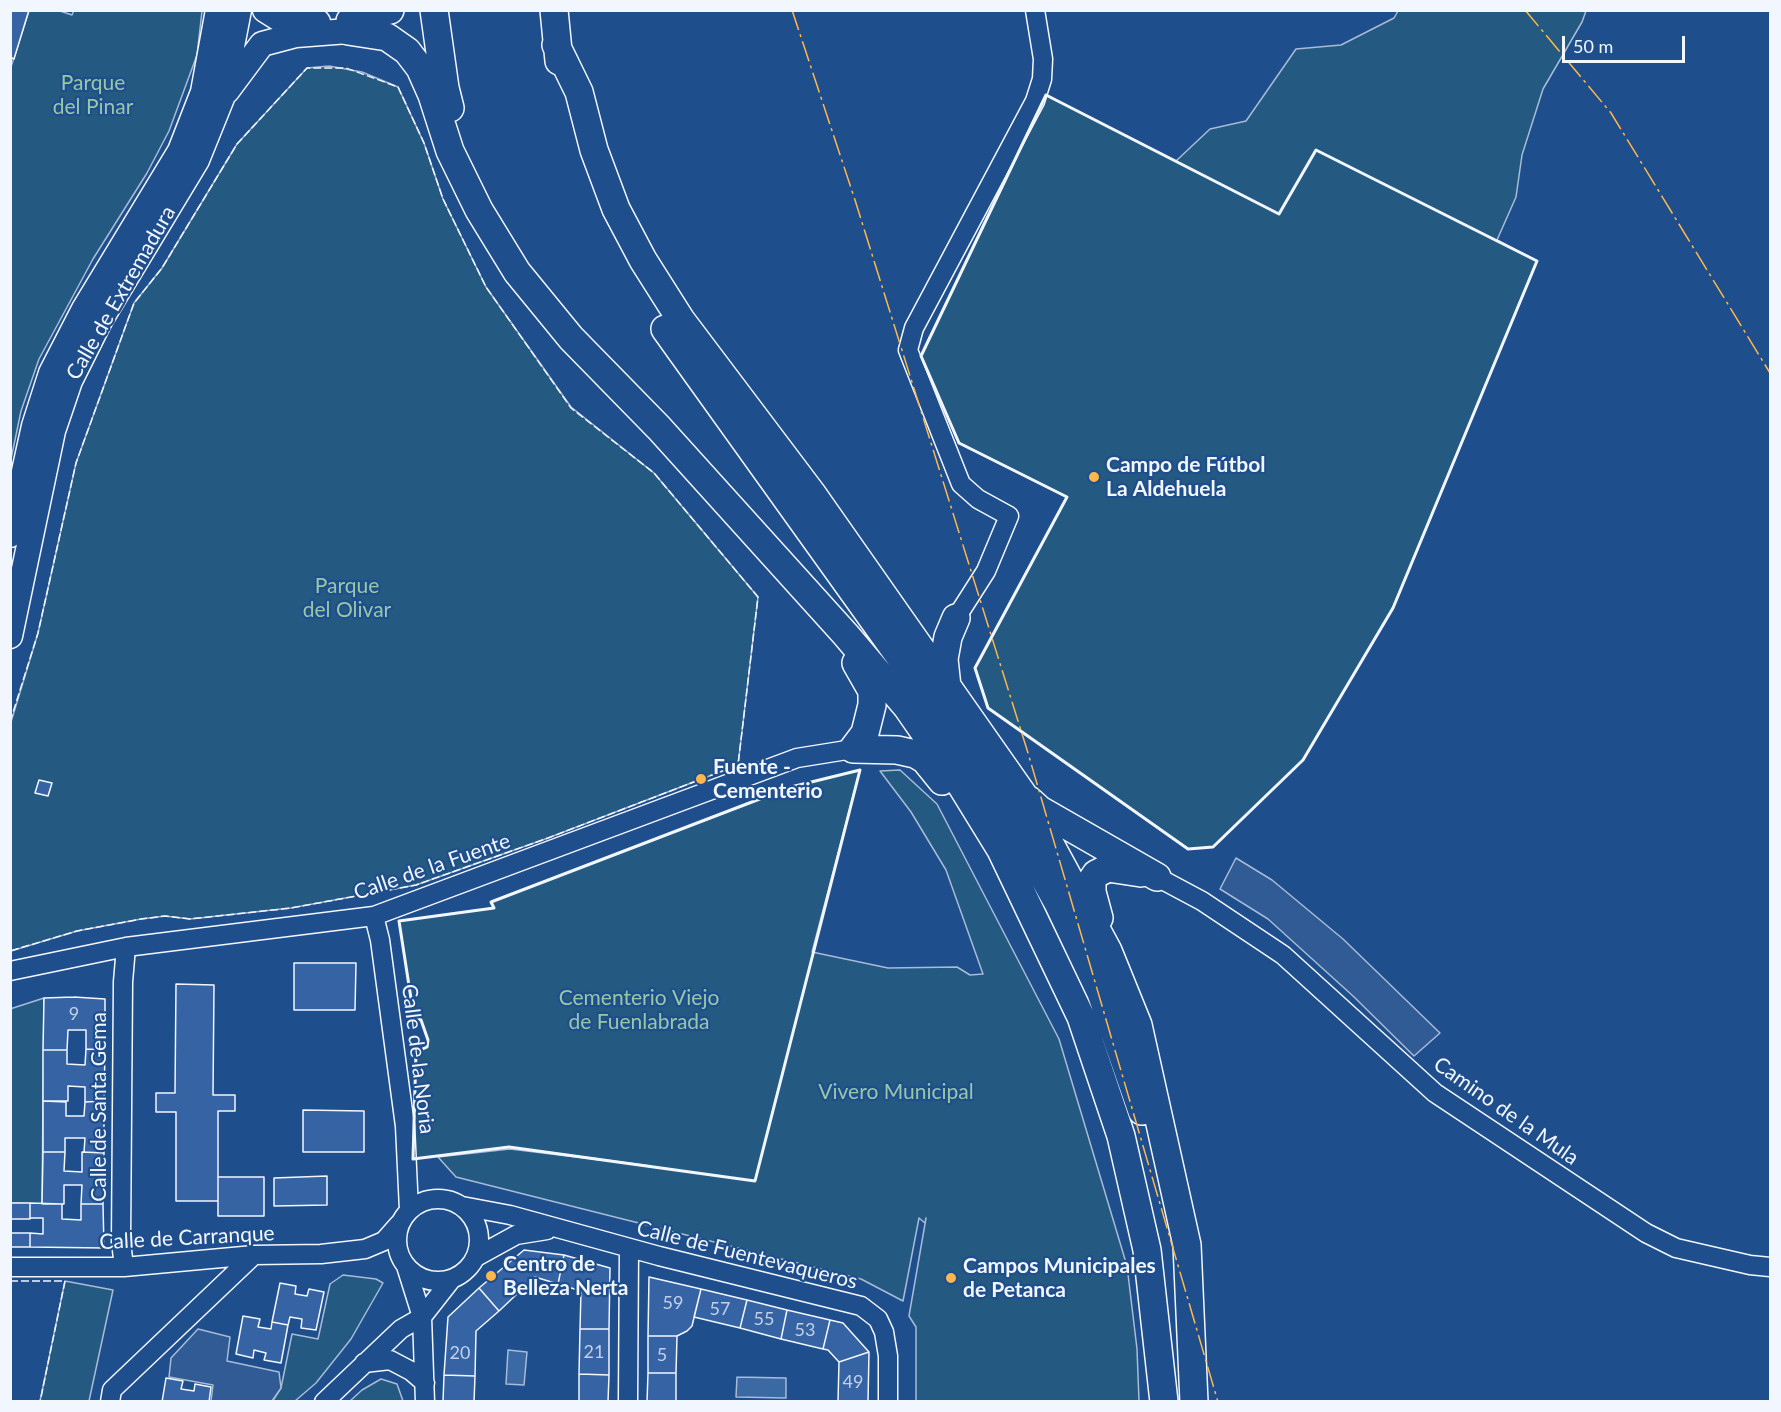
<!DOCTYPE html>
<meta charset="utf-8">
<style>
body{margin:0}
#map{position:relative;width:1781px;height:1412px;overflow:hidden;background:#1f4e8c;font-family:Lato,sans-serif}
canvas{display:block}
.frame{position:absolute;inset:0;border:12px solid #f2f6ff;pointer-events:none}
.scale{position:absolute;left:1562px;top:36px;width:123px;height:27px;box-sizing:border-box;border:3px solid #f2f6ff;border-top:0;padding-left:8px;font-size:18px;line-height:21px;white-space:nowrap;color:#f2f6ff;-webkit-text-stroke:4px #1f4e8c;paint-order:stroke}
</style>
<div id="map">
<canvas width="1781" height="1412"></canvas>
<div class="frame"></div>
<div class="scale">50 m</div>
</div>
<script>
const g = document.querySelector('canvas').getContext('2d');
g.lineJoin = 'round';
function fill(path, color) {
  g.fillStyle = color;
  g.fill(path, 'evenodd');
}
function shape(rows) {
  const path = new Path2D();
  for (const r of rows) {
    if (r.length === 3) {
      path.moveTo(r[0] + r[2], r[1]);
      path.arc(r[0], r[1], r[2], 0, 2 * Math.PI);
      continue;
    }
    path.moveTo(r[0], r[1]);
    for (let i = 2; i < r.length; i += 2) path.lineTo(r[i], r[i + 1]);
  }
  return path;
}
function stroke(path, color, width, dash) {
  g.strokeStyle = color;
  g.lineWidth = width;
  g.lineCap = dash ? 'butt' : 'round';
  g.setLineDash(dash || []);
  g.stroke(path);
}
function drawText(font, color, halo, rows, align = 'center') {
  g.font = font + ' Lato,sans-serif';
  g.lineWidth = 4.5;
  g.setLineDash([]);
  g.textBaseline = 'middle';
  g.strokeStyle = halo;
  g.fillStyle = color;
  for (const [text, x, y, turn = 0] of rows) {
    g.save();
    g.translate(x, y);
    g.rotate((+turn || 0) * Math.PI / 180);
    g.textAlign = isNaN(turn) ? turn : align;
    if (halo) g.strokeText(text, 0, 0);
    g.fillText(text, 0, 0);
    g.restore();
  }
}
const green = shape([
 [74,10,202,11,197,55,169,131,147,173,93,259,39,359,21,411,11,459,10,70,29,11,60,11,72,15,74,10],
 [1398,11,1586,11,1582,22,1543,89,1522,155,1516,197,1497,240,1537,261,1393,608,1303,760,1213,847,1188,849,988,708,975,668,1067,497,959,443,921,356,1046,95,1176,161,1210,129,1246,121,1296,49,1341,45,1394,18,1398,11],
 [329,66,362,72,398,87,424,143,443,199,486,287,571,407,654,473,758,597,738,765,548,838,416,885,291,908,190,919,165,916,141,919,77,931,11,951,11,722,38,633,76,463,134,303,162,268,237,144,307,68,329,66],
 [860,770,812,952,888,968,957,967,970,975,983,974,946,870,911,812,880,771,900,770,937,804,1059,1039,1127,1266,1137,1349,1139,1401,916,1401,916,1327,909,1316,926,1218,925,1223,919,1218,903,1301,861,1279,456,1177,438,1157,510,1149,651,1166,509,1147,413,1159,416,1052,427,1047,428,1040,421,1020,414,1018,399,921,493,908,491,902,791,787,860,770],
 [44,998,42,1204,11,1203,10,1009,44,998],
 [343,1275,376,1279,383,1283,351,1339,316,1383,295,1401,272,1402,281,1388,292,1334,318,1339,330,1284,343,1275],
 [65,1281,113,1290,89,1401,40,1401,65,1281],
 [381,1379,397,1384,403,1401,350,1401,362,1390,381,1379]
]);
const parking = shape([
 [1236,858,1272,880,1343,939,1440,1033,1414,1056,1353,996,1268,919,1220,889,1236,858],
 [198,1329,230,1337,227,1361,279,1372,281,1388,272,1401,211,1401,213,1385,169,1377,171,1358,198,1329]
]);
const water = shape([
 [508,1350,527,1352,524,1385,506,1384,508,1350],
 [737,1377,786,1378,786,1398,736,1397,737,1377]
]);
const building = shape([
 [10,10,29,10,14,59,10,57,10,10],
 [39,780,52,783,48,796,35,793,39,780],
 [294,963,356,963,355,1010,294,1010,294,963],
 [176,984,214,985,213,1095,235,1095,235,1111,218,1111,218,1201,176,1201,176,1112,156,1112,156,1093,175,1093,176,984],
 [74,997,105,999,105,1050,86,1049,86,1030,68,1030,67,1050,43,1050,44,998,74,997],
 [86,1049,105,1050,104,1101,85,1102,85,1087,68,1086,68,1101,43,1101,43,1050,67,1050,67,1064,85,1065,86,1049],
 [43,1101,66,1102,66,1116,84,1116,85,1102,104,1101,104,1153,84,1152,85,1138,65,1138,65,1152,43,1152,43,1101],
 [303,1110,364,1111,364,1152,303,1152,303,1110],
 [43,1152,65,1152,64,1171,82,1172,82,1152,104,1153,103,1204,81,1204,82,1185,64,1185,64,1204,42,1204,43,1152],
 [327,1176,327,1205,274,1206,274,1178,327,1176],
 [218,1177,264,1177,264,1216,218,1216,218,1177],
 [10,1203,30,1203,30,1219,10,1219,10,1203],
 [30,1203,62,1204,62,1219,81,1220,81,1204,103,1204,104,1248,30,1247,30,1233,43,1234,43,1218,30,1218,30,1203],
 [10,1233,30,1233,30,1247,10,1247,10,1233],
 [524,1250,564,1255,558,1284,535,1277,499,1311,479,1288,524,1250],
 [564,1255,610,1268,609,1329,580,1329,581,1291,558,1284,564,1255],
 [649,1277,701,1289,692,1326,687,1331,677,1336,648,1336,649,1277],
 [280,1283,296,1286,295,1294,307,1296,309,1289,324,1292,316,1330,301,1328,302,1319,290,1317,288,1325,272,1322,280,1283],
 [479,1288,499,1311,476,1331,475,1376,444,1375,448,1317,479,1288],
 [701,1289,747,1300,740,1328,694,1317,701,1289],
 [747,1300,787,1310,781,1339,740,1328,747,1300],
 [787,1310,830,1320,823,1349,781,1339,787,1310],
 [243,1316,260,1319,258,1327,271,1329,272,1322,288,1325,281,1363,264,1360,266,1353,254,1350,253,1358,236,1354,243,1316],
 [830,1320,843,1323,869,1352,839,1362,828,1350,823,1349,830,1320],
 [580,1329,609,1329,609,1375,579,1374,580,1329],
 [648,1336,677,1336,676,1373,648,1373,648,1336],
 [869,1352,868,1402,838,1402,839,1362,869,1352],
 [648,1373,676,1373,676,1402,647,1402,648,1373],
 [579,1374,609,1375,608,1402,579,1402,579,1374],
 [444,1375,475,1376,474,1402,443,1402,444,1375],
 [166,1378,183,1381,181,1389,194,1391,195,1384,211,1387,209,1402,162,1402,166,1378]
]);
const minor = shape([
 [956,618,986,571,1009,516,978,499,961,484,908,350,914,328,1035,101,1042,79,1043,59,1035,10],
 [1157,877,1202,901,1283,955,1435,1093,1646,1233,1676,1248,1750,1265,1770,1267],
 [374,916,380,940,405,1126,409,1210],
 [10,971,126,947,374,916,797,758,853,749],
 [438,1240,41],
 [462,1206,510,1215,659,1256,861,1306,878,1319,884,1332,888,1356,888,1402],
 [476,1257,516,1235,547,1230],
 [406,1266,422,1317,425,1402],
 [10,1267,124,1267,254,1255,321,1254,365,1249,384,1241,399,1224],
 [124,1267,121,1242,123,982,126,947],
 [364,1363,390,1360,411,1371,425,1383],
 [110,1402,112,1390,254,1255],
 [324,1402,401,1329,422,1317,451,1280],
 [628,1402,629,1248]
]);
const major = shape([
 [265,10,281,20,318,22],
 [227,91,262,44,296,35,348,31],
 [10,535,34,426,51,373,84,309,180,151,203,92,218,10],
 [10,636,53,431,70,381,101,319,197,160,222,98,239,10]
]);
const highway = shape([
 [434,10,445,88,450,108],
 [554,10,559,61],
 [350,21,390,10],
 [348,31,387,37,407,51,420,68,432,95,450,151,479,210,517,272,571,338,659,428,846,635,907,707,961,785,1001,850,1081,1017,1121,1136,1147,1250,1164,1402],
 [556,45,579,92,594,150,616,209,643,260,681,320,813,495,1024,796,1108,951,1138,1025,1187,1245,1194,1402],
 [665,329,920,685,1021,836,1058,903,1101,993,1142,1111],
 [947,687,944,659,948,637,956,618],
 [853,749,897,750,915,754,925,760,942,781],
 [853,749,865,733,872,705,872,691,856,663],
 [1029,800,1040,810,1157,877],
 [1099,918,1092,892,1092,880,1096,874,1108,868,1141,873]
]);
const fence = shape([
 [10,722,38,633,76,463,134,303,162,268,237,144,307,68,346,68,398,87,424,143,443,199,486,287,571,408,654,473,758,597,738,765,548,838,416,885,291,908,190,919,165,916,141,919,77,931,10,951],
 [10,1281,65,1281,40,1402]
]);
const wall = shape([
 [1046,95,1279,214,1316,150,1537,261,1393,608,1303,760,1213,847,1188,849,988,708,975,668,1067,497,959,443,921,356,1046,95],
 [860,770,755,1181,509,1147,413,1159,416,1052,427,1047,428,1040,421,1020,414,1018,399,921,494,908,491,902,791,787,860,770]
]);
const power = shape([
 [792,10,855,200,1028,753,1218,1402],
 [1525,10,1611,113,1770,373]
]);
const markers = [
 [1094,477,6,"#ffb74d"],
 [701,779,6,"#ffb74d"],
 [491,1276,6,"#ffb74d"],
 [951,1278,6,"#ffb74d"]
];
const numberNames = [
 ["9",74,1014],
 ["59",673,1303],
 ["57",720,1309],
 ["55",764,1319],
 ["53",805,1330],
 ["21",594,1352],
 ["20",460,1353],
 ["5",662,1355],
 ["49",853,1382]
];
const parkNames = [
 ["Parque",93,83],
 ["del Pinar",93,107],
 ["Parque",347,586],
 ["del Olivar",347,610],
 ["Cementerio Viejo",639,998],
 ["de Fuenlabrada",639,1022],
 ["Vivero Municipal",896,1092]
];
const streetNames = [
 ["Calle de Extremadura",121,293,-60],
 ["Calle de la Fuente",432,867,-19],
 ["Calle de la Noria",418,1059,83],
 ["Calle de Santa Gema",99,1107,-90],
 ["Camino de la Mula",1506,1111,35],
 ["Calle de Carranque",187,1238,-3],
 ["Calle de Fuentevaqueros",747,1255,14]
];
const poiNames = [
 ["Campo de Fútbol",1106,465],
 ["La Aldehuela",1106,489],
 ["Fuente -",713,767],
 ["Cementerio",713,791],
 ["Centro de",503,1264],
 ["Belleza Nerta",503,1288],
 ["Campos Municipales",963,1266],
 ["de Petanca",963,1290]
];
fill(green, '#245a82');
stroke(green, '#a8bbd7', 1.5);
fill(parking, '#305b95');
stroke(parking, '#a8bbd7', 1.5);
fill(water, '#3b69a3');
stroke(water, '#a8bbd7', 1.5);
fill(building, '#3563a3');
stroke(building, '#f2f6ff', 1.5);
stroke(minor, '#f2f6ff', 21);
stroke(major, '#f2f6ff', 27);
stroke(highway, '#f2f6ff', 30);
stroke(minor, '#1f4e8c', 18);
stroke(major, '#1f4e8c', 24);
stroke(highway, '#1f4e8c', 27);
stroke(fence, '#f2f6ff', 1.5, [8, 3]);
stroke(wall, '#f2f6ff', 3);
stroke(power, '#ffb74d', 1.5, [21, 4.5, 3, 4.5]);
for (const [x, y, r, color] of markers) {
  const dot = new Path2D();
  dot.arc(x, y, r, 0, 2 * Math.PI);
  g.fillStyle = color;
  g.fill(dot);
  stroke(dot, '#1f4e8c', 2);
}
drawText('18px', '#c3d1e8', null, numberNames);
drawText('21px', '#97c8a6', '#1f4e8c', parkNames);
drawText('21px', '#f2f6ff', '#1f4e8c', streetNames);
drawText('bold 21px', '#f2f6ff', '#1f4e8c', poiNames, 'left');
</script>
